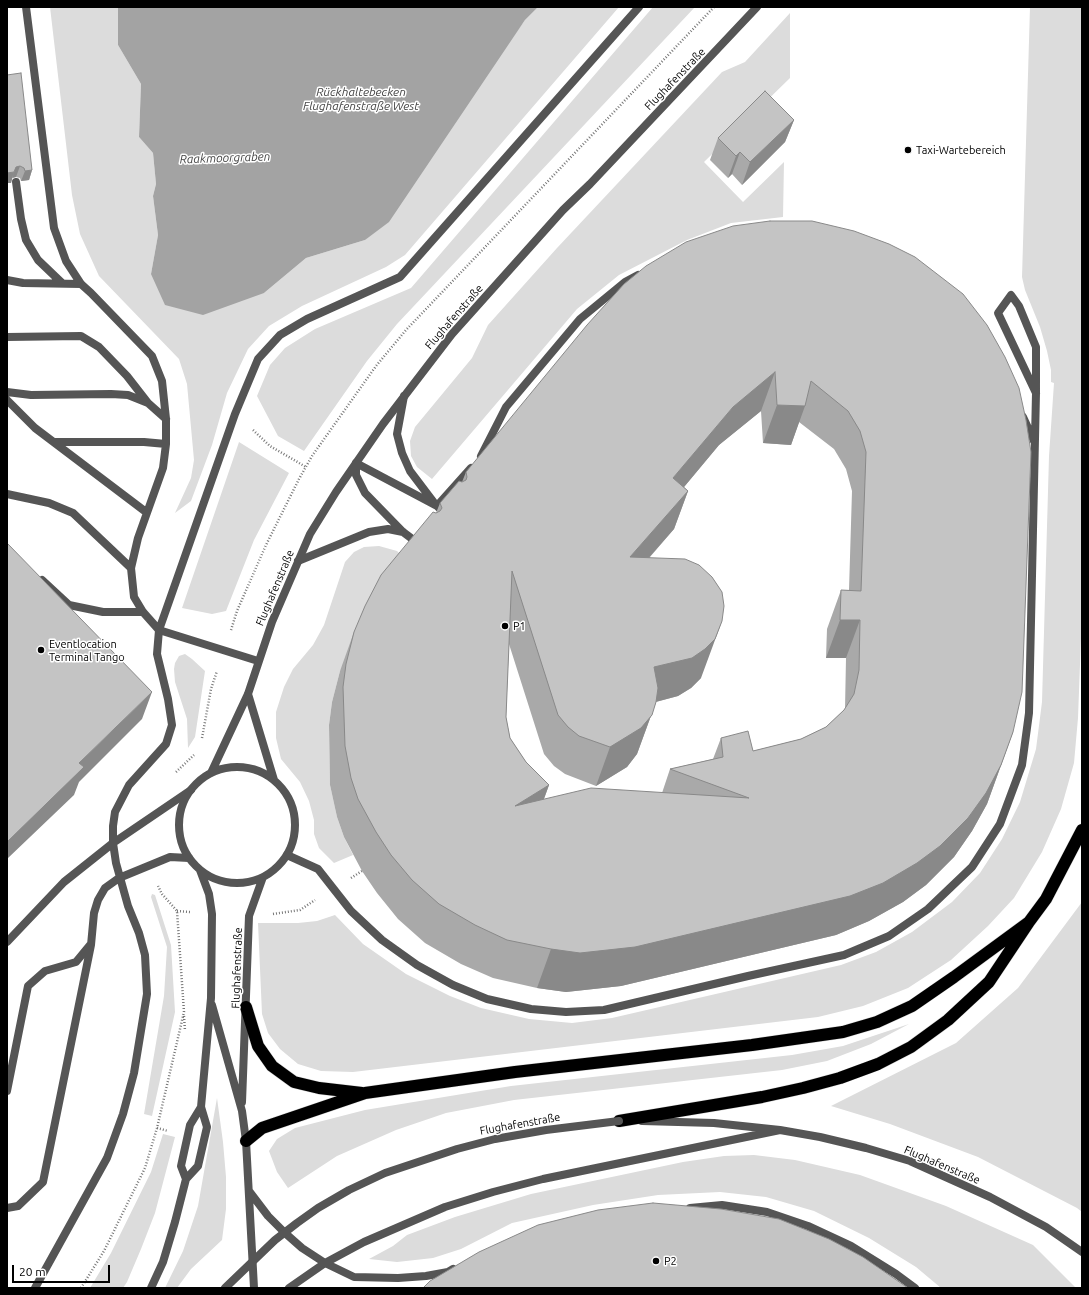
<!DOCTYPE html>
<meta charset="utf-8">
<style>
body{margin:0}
#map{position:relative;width:1089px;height:1295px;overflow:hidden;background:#fff;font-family:Ubuntu,sans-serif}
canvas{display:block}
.frame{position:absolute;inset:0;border:8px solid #000;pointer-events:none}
.scale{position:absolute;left:12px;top:1265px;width:98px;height:18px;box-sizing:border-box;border:2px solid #000;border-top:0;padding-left:5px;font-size:12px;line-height:14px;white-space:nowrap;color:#000;-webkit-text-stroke:3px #fff;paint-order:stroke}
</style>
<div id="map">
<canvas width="1089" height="1295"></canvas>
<div class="frame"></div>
<div class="scale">20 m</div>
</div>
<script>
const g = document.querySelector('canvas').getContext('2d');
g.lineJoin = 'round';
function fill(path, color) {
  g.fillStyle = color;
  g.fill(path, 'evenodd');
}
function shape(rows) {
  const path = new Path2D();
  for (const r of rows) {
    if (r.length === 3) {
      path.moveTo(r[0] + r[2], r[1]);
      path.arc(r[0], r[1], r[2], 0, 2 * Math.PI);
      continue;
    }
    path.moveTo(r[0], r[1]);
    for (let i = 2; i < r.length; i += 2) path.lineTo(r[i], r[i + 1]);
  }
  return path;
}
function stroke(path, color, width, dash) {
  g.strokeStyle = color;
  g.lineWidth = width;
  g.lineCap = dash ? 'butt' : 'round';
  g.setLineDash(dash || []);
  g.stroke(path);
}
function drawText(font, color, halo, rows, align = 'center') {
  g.font = font + ' Ubuntu,sans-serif';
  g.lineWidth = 3;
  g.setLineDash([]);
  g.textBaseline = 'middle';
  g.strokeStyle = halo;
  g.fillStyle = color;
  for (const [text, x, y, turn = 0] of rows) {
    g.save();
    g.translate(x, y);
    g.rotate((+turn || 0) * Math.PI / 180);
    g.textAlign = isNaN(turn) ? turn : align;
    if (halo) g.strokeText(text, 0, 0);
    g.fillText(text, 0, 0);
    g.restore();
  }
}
const green = shape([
 [50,7,118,7,118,45,141,84,139,137,153,153,156,184,153,196,158,235,151,274,264,293,306,258,365,240,525,20,538,7,619,7,405,255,386,267,302,306,269,326,248,349,227,393,212,445,191,501,175,513,191,478,194,460,187,384,179,359,99,276,80,234,72,195],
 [653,7,695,7,397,324,367,361,304,451,278,436,257,396,270,365,285,348,315,329,411,288],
 [1030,7,1082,7,1082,611,1078,718,1074,763,1061,809,1042,852,1014,898,988,926,951,960,908,988,863,1006,818,1017,353,1072,321,1071,298,1064,280,1049,268,1033,262,1014,258,923,298,923,317,921,335,915,363,944,406,974,450,996,481,1008,529,1019,572,1023,612,1018,841,965,876,952,912,932,952,902,980,873,1002,839,1020,802,1036,749,1042,702,1049,456,1054,383,1051,382,1051,370,1047,351,1040,327,1025,290,1022,277],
 [790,13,790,78,704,162,743,202,784,162,783,217,731,223,687,240,619,275,577,309,432,479,417,467,411,456,410,441,415,427,472,358,488,325,557,248,722,72,745,62],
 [239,442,289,473,254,540,226,611,212,614,182,608],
 [379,546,397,551,410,563,340,671,332,702,329,725,330,785,337,817,344,837,353,855,334,863,319,848,314,834,314,820,309,801,300,782,281,759,276,738,276,712,284,687,293,669,313,645,324,625,345,562,354,552,364,547],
 [185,654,192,659,205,671,195,737,188,748,187,719,175,682,174,669,175,663,179,656],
 [152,894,155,895,171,945,175,1012,152,1116,144,1114,164,996,167,947,151,897],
 [1082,902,1082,1212,1077,1208,978,1157,890,1124,831,1106,956,1043,1018,988],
 [909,1024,871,1044,827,1061,782,1070,514,1100,446,1113,396,1130,337,1156,288,1188,277,1172,269,1151,277,1139,295,1128,365,1110,511,1086,792,1055,843,1046],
 [217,1098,223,1142,226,1177,226,1209,222,1240,191,1269,177,1288,165,1288,183,1251,198,1206],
 [163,1134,175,1137,155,1213,141,1249,127,1282,123,1288,90,1288,111,1253,151,1172],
 [754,1155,795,1160,860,1175,946,1206,1033,1245,1076,1288,941,1288,916,1267,869,1238,814,1211,766,1197,720,1192,658,1195,593,1205,512,1223,461,1249,433,1258,397,1262,369,1259,393,1246,407,1235,455,1217,531,1194,683,1162,724,1156]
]);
const water = shape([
 [118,7,538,7,525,20,389,222,365,240,306,258,264,293,203,315,165,305,151,274,158,235,153,196,156,184,153,153,139,137,141,84,118,45]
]);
const path = shape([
 [253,430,270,446,306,467],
 [231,630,237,611,266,545,299,479,312,456,376,366,406,330,714,7],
 [202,738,211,689,217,671],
 [176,772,194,755],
 [351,878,362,871],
 [177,911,190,912],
 [273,914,300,910,315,900],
 [184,1016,185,1031],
 [157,1128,168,1131],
 [81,1288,104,1251,145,1168,157,1128,184,1012,177,911,162,894,158,886]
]);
const lane = shape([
 [26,7,54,228,66,261,81,284,91,293,152,356,162,381,166,419,166,444,163,468,138,538,131,568,134,597,143,612,159,630,258,661],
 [16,182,21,219,26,240,38,260,62,283],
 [7,280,23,283,81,284],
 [7,337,81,336,99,347,127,376,148,403],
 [7,392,31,395,111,394,128,395,148,403,166,419],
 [404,396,397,434,402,453,410,471,435,504],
 [7,400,35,428,146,512],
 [1023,417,1034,441],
 [54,442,144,442,166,444],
 [481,456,506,407,580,319,625,282,638,275],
 [7,494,49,503,73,513,131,568],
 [437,506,471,468],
 [419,544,403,532,365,493,356,475,356,463,437,506,441,510],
 [298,561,369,532,388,529,403,532],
 [42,580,69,605,103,612,143,612],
 [287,855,318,869,351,911,382,940,417,965,453,985,487,999,531,1009,566,1012,604,1010,748,976,844,955,889,936,928,909,972,867,1000,824,1022,765,1029,713,1036,393,1036,347,1019,306,1011,295,998,313,1036,393],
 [7,942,64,882,113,843,191,790],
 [7,1091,28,986,45,971,76,962,90,945],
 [7,1208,18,1206,43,1182,91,945,94,913,98,900,105,888,119,878,170,857,189,858],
 [690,1208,722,1205,767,1212,808,1226,851,1246,896,1274,915,1288],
 [325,1263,354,1277,398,1278,426,1276,448,1272,453,1269],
 [35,1288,107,1158,123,1114,134,1073,147,994,145,955,139,933,128,906,116,863,113,843,113,826,115,812,129,785,166,744,172,725,168,699,157,654,159,630,235,414,258,359,280,335,307,319,400,277,639,7]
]);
const street = shape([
 [248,694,274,780],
 [237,825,58],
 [211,773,248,694,272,622,310,534,336,492,383,424,452,334,563,210,590,184,757,7],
 [212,1005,242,1111,246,1141,254,1288],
 [242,1102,249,916,263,877],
 [642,1121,714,1123,780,1130,820,1137,866,1148,910,1161,990,1197,1046,1227,1082,1252],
 [186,1179,181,1166,190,1125,201,1107],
 [249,1191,268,1216,285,1233,302,1248,325,1263],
 [151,1288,163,1262,175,1222,186,1179,198,1166,207,1127,201,1107,211,998,212,914,209,894,200,870],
 [289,1288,325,1263,364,1242,445,1207,493,1192,543,1179,780,1130]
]);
const highway = shape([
 [246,1007,258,1046,272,1066,294,1082,319,1088,362,1093],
 [619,1121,762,1097,803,1088,840,1078,878,1064,911,1047,948,1020,989,982,1029,922,1046,899,1082,830],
 [246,1141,262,1128,365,1093,515,1072,752,1045,843,1032,877,1022,912,1006,954,977,1029,922]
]);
const streetBridge = shape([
 [225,1288,275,1240,297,1223,318,1208,349,1190,385,1173,457,1149,495,1139,546,1130,619,1121]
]);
const wall = shape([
 [7,75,32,170,29,180,21,181,20,178,16,177,12,178,11,183,7,183],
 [794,120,785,142,742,185,732,174,728,178,710,160,718,138],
 [770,221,1013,732,999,771,987,804,972,831,954,857,926,885,903,902,869,921,836,935,621,986,566,992,537,988,493,978,461,964,425,943,398,919,377,893,362,871,344,837,337,817,330,785,329,725,332,702,340,671,354,632,436,513,440,503,462,482,466,472],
 [761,411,763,443,791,445,799,422,834,449,846,469,852,491,849,590,841,590,827,629,826,658,846,658,845,709,826,727,801,739,753,751,721,738,713,759,670,769,662,793,544,799,549,785,526,762,510,738,506,717,509,644,544,754,554,766,565,774,596,786,627,767,637,754,656,702,678,696,691,688,701,678,650,557,674,529,688,491,684,487,719,445]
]);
const shadedWall = shape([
 [794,120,785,142,742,185,750,162],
 [740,152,732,174,728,178,736,156],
 [20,166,16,177,12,178,16,167],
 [32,170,29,180,21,181,25,171],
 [14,172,11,183,7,183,7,173],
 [775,372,761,411,719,445,659,517,673,478,733,407],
 [777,405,805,406,791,445,763,443],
 [688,491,674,529,616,595,630,557],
 [840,620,860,620,846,658,826,658],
 [722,621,701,678,691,688,678,696,640,706,654,667],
 [152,692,142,719,79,782,74,795,7,859,7,842,79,763],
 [656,702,637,754,627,767,596,786,610,747],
 [1013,732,987,804,972,831,954,857,926,885,903,902,869,921,836,935,621,986,566,992,537,988,551,949],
 [549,785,535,823,515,806]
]);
const building = shape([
 [21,73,32,170,25,171,24,168,20,166,16,167,14,172,7,173,7,75,21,73],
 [765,91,794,120,750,162,740,152,736,156,718,138,765,91],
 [770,221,812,221,854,231,889,244,915,257,963,294,987,325,1005,357,1019,388,1026,420,1031,452,1022,692,1013,732,1001,765,986,793,968,818,940,846,917,863,883,883,850,896,635,947,580,953,551,949,507,940,475,925,439,904,412,880,391,855,376,832,358,799,351,778,345,746,343,687,346,664,354,632,365,606,381,575,433,512,436,513,440,511,442,508,440,503,459,481,462,482,466,480,467,477,466,472,587,325,624,284,646,266,686,242,733,226,770,221],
 [775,372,777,405,805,406,811,381,848,411,860,431,866,452,861,591,841,590,840,620,860,620,859,670,854,694,844,710,826,727,801,739,753,751,748,731,721,738,723,757,670,769,749,798,591,788,515,806,549,785,526,762,510,738,506,717,512,571,558,715,568,727,579,736,610,747,641,728,652,715,656,702,658,688,654,667,692,658,705,649,715,639,722,621,724,606,722,592,712,577,699,565,685,559,630,557,688,491,673,478,733,407,775,372],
 [7,543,152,692,79,763,84,767,7,842,7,543],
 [653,1203,721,1209,779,1219,829,1239,863,1257,908,1288,423,1288,430,1281,479,1252,538,1225,598,1210,653,1203]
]);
const markers = [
 [908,150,4,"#000"],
 [505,626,4,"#000"],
 [41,650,4,"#000"],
 [656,1261,4,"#000"]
];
const streetNames = [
 ["Flughafenstraße",675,79,-46],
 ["Flughafenstraße",454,317,-49],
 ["Flughafenstraße",275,588,-67],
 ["Flughafenstraße",237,968,-88],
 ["Flughafenstraße",520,1124,-10],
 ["Flughafenstraße",942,1165,23]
];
const poiNames = [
 ["Taxi-Wartebereich",916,150],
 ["P1",513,626],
 ["Eventlocation",49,644],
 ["Terminal Tango",49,657],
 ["P2",664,1261]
];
const waterNames = [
 ["Rückhaltebecken",361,92],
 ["Flughafenstraße West",361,106],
 ["Raakmoorgraben",225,158,-2]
];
fill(green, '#dcdcdc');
fill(water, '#a3a3a3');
stroke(highway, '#dbdbdb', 13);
stroke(path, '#777', 2.5, [1, 2]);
stroke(lane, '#555', 8);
stroke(street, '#555', 8);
stroke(highway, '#000', 12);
stroke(streetBridge, '#555', 8);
fill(wall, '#a9a9a9');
fill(shadedWall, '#898989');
fill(building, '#c4c4c4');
stroke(building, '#898989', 1);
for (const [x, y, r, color] of markers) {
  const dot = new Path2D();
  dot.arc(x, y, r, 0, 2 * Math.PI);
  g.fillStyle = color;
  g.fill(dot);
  stroke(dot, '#fff', 1.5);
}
drawText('11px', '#000', '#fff', streetNames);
drawText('11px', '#000', '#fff', poiNames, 'left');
drawText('italic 12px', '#444', '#fff', waterNames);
</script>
